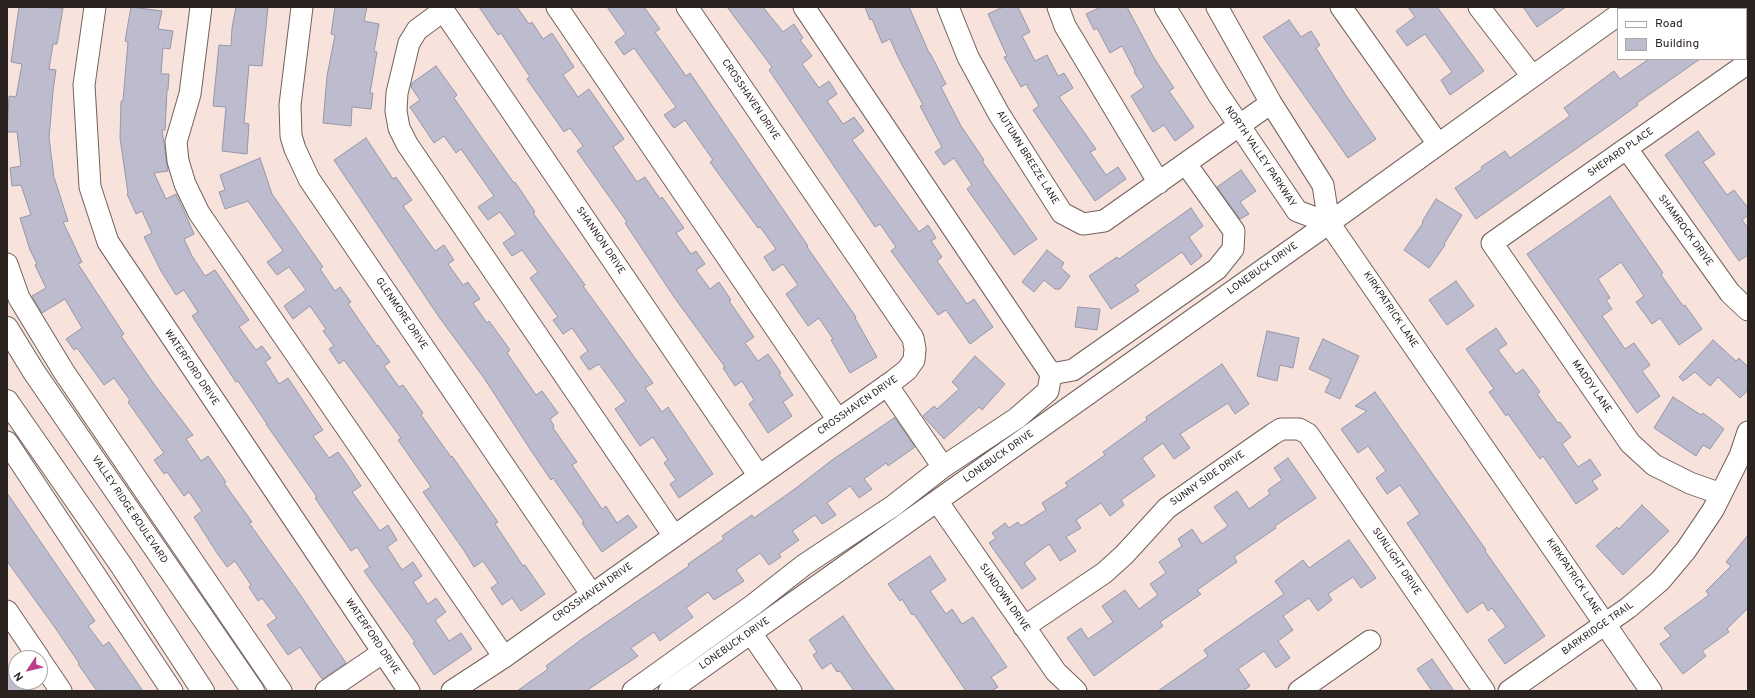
<!DOCTYPE html>
<style>
body{margin:0}
#map{position:relative;width:1755px;height:698px;overflow:hidden;background:#f8e3dc;font-family:Overpass,sans-serif}
canvas{display:block}
.frame{position:absolute;inset:0;border:8px solid #2a2320;pointer-events:none}
.legend{position:absolute;left:1617px;top:8px;width:130px;height:52px;box-sizing:border-box;background:#fff;border:1px solid #aaa7a6;margin:0;padding:5px 7px;list-style:none;font-size:12px;color:#2a2320}
.legend li{display:flex;align-items:center;gap:8px;height:20px}
.legend b{width:20px;border:1px solid #aaa7a6}
.north{position:absolute;left:8px;top:650px;width:40px;height:40px;box-sizing:border-box;background:#fff;border:1px solid #aaa7a6;border-radius:50%;rotate:235deg;font-size:11px;font-weight:700;line-height:16px;text-align:center;color:#2a2320}
.north::after{content:'';display:block;margin:auto;width:14px;height:18px;background:#bc3c88;clip-path:polygon(50% 0,100% 100%,50% 72%,0 100%)}
</style>
<div id="map">
<canvas width="1755" height="698"></canvas>
<div class="frame"></div>
<ul class="legend">
<li><b style="height:5px;background:#fff"></b>Road</li>
<li><b style="height:11px;background:#bdbcce"></b>Building</li>
</ul>
<div class="north">N</div>
</div>
<script>
const g = document.querySelector('canvas').getContext('2d');
g.lineJoin = 'round';
function fill(path, color) {
  g.fillStyle = color;
  g.fill(path, 'evenodd');
}
function shape(rows) {
  const path = new Path2D();
  for (const r of rows) {
    path.moveTo(r[0], r[1]);
    for (let i = 2; i < r.length; i += 2) path.lineTo(r[i], r[i + 1]);
  }
  return path;
}
function stroke(path, color, width, dash) {
  g.strokeStyle = color;
  g.lineWidth = width;
  g.lineCap = dash ? 'butt' : 'round';
  g.setLineDash(dash || []);
  g.stroke(path);
}
function drawText(font, color, halo, rows, align = 'center') {
  g.font = font + ' Overpass,sans-serif';
  g.lineWidth = 4;
  g.setLineDash([]);
  g.textBaseline = 'middle';
  g.strokeStyle = halo;
  g.fillStyle = color;
  for (const [text, x, y, turn = 0] of rows) {
    g.save();
    g.translate(x, y);
    g.rotate((+turn || 0) * Math.PI / 180);
    g.textAlign = isNaN(turn) ? turn : align;
    if (halo) g.strokeText(text, 0, 0);
    g.fillText(text, 0, 0);
    g.restore();
  }
}
const building = shape([
 [19,7,63,8,57,44,53,44,49,69,56,70,53,91,49,138,54,177,68,221,63,222,82,262,78,264,124,334,121,336,154,384,193,435,186,439,201,461,208,456,226,482,224,483,252,522,249,523,299,593,346,663,322,679,300,647,288,655,267,625,277,618,262,598,258,601,249,587,251,585,235,561,227,567,217,553,194,517,202,511,189,492,184,496,167,472,164,474,154,460,164,453,128,402,130,400,114,378,104,385,77,348,74,350,66,339,82,328,65,299,42,313,32,296,46,288,35,265,37,264,30,250,20,218,31,215,21,185,12,186,10,168,21,166,17,132,7,132,9,96,16,97,22,64,11,62,19,7],
 [131,7,162,11,158,29,173,31,170,49,163,48,161,74,169,74,168,90,167,90,165,130,162,130,168,171,154,173,166,199,176,194,184,211,194,234,184,239,192,256,205,276,215,270,249,320,239,327,256,350,262,346,271,358,265,362,279,384,288,378,312,414,323,430,313,436,329,458,338,452,348,466,361,486,352,492,368,514,380,531,388,525,397,540,387,547,402,570,413,562,422,576,413,582,428,604,436,598,446,612,435,620,449,641,461,633,472,649,434,675,413,643,415,642,364,571,370,567,357,547,351,551,315,498,317,497,266,424,267,424,238,381,236,382,192,316,198,312,184,290,176,295,161,271,144,237,152,233,142,211,136,214,127,194,128,193,120,138,121,101,123,101,128,42,125,41,131,7],
 [236,7,268,7,262,66,249,65,244,123,249,124,247,154,222,151,226,107,213,106,219,45,231,46,232,28,236,7],
 [335,7,367,7,364,21,379,24,374,51,377,52,370,93,373,93,371,109,352,107,351,126,323,123,327,76,335,35,331,34,335,7],
 [479,7,517,7,529,24,532,22,543,39,552,33,574,67,563,75,578,97,589,89,624,139,613,147,637,182,645,177,660,199,662,197,684,228,676,233,691,254,696,251,705,264,696,270,710,289,719,282,731,300,729,301,754,337,745,343,758,361,768,354,781,373,779,374,793,395,783,402,792,416,768,433,749,404,754,400,742,381,735,386,723,368,725,367,674,297,625,223,627,222,577,151,583,146,570,128,564,132,527,79,530,77,501,33,498,35,479,7],
 [607,7,644,7,660,29,655,32,686,76,690,73,808,246,807,247,856,317,855,318,877,357,850,373,831,340,833,339,819,318,808,326,786,294,798,285,783,264,773,271,764,257,776,249,760,227,758,228,731,191,710,162,713,160,685,120,674,128,664,115,676,107,634,48,624,55,615,42,626,34,607,7],
 [727,7,763,7,783,32,794,24,803,38,800,40,812,56,802,64,819,88,829,81,837,94,827,101,843,124,854,117,864,131,852,140,919,232,928,225,936,238,931,241,942,257,937,261,967,304,974,299,993,327,970,344,946,310,938,315,891,251,896,247,880,224,875,227,769,70,772,67,727,7],
 [865,7,909,7,929,53,930,53,946,84,941,87,961,126,984,160,982,161,1037,239,1014,255,967,189,972,185,954,158,944,165,935,152,942,147,920,106,923,105,898,57,890,39,882,43,872,19,870,20,865,7],
 [1003,7,1018,7,1030,32,1022,36,1035,61,1047,55,1058,76,1064,73,1073,88,1059,97,1096,149,1090,152,1106,175,1118,167,1126,179,1095,201,1033,110,1039,106,1026,84,1021,87,1004,57,1007,56,988,14,1003,7],
 [1101,7,1127,7,1154,58,1174,88,1169,91,1194,127,1175,141,1164,125,1153,132,1131,96,1144,87,1134,72,1135,71,1122,46,1110,53,1097,28,1094,30,1086,14,1101,7],
 [1408,7,1437,7,1484,71,1450,95,1441,80,1452,72,1425,34,1407,46,1396,31,1415,17,1408,7],
 [1523,7,1566,7,1537,27,1523,7],
 [1289,20,1301,37,1311,31,1320,45,1316,48,1345,94,1376,139,1348,158,1263,37,1289,20],
 [1649,59,1700,59,1637,103,1638,105,1610,125,1476,219,1455,188,1482,169,1481,167,1505,151,1510,158,1570,116,1564,108,1614,71,1620,79,1649,59],
 [436,66,457,95,454,98,484,141,514,183,515,182,535,212,533,213,585,285,583,286,653,383,645,388,662,412,668,407,713,474,679,498,670,484,676,480,664,463,668,460,653,437,640,446,615,409,626,401,599,364,589,370,580,357,588,351,572,328,563,334,553,320,558,317,530,278,538,272,522,250,512,256,503,243,516,234,500,212,488,220,478,207,494,196,461,149,456,153,444,136,434,143,410,107,420,100,411,87,412,83,436,66],
 [1698,131,1715,154,1703,162,1727,195,1734,190,1748,208,1748,215,1742,220,1748,228,1748,255,1739,261,1665,155,1698,131],
 [366,138,393,179,396,177,412,200,403,206,435,251,444,245,454,260,448,264,463,285,468,282,480,299,473,303,487,323,489,321,510,350,507,353,536,395,542,391,558,413,550,419,554,426,553,428,577,462,572,465,602,509,606,506,617,523,628,515,637,527,602,552,582,523,584,522,553,478,551,480,530,449,484,378,439,317,334,160,366,138],
 [260,158,272,194,323,267,320,269,335,291,340,287,351,302,348,304,377,346,378,345,390,362,384,366,399,387,403,385,423,413,421,415,451,457,452,456,498,522,495,524,523,566,525,565,545,594,521,611,512,598,502,605,491,588,498,583,483,561,474,567,465,552,423,492,431,487,398,440,401,438,344,360,339,364,329,349,334,346,323,331,326,329,310,306,293,319,284,306,306,290,289,267,277,275,267,262,283,251,248,201,225,209,219,192,225,190,220,175,260,158],
 [1241,170,1256,191,1240,202,1249,214,1240,219,1217,187,1241,170],
 [1610,196,1663,273,1661,275,1683,306,1685,305,1702,329,1679,345,1660,318,1652,324,1636,302,1644,296,1621,262,1598,279,1610,298,1606,300,1612,309,1602,316,1625,349,1634,343,1650,365,1642,371,1660,396,1637,413,1527,254,1610,196],
 [1436,199,1462,215,1444,244,1445,245,1429,268,1404,250,1423,223,1422,222,1436,199],
 [1191,208,1203,226,1189,237,1202,256,1191,265,1182,252,1135,285,1139,291,1111,309,1089,276,1117,257,1119,259,1191,208],
 [1047,250,1064,263,1061,268,1070,276,1060,289,1055,289,1044,280,1034,292,1022,282,1047,250],
 [1456,281,1474,306,1447,325,1429,300,1456,281],
 [1078,307,1100,309,1097,330,1075,327,1078,307],
 [1496,328,1507,344,1498,350,1516,374,1523,369,1540,392,1537,394,1558,423,1560,422,1571,437,1562,444,1578,467,1590,459,1601,475,1592,481,1598,489,1576,504,1543,456,1540,459,1508,414,1506,416,1489,392,1494,389,1466,349,1496,328],
 [1267,331,1299,338,1293,368,1280,365,1277,381,1257,376,1267,331],
 [1323,339,1359,356,1340,399,1325,392,1331,379,1309,369,1323,339],
 [1713,340,1736,361,1739,358,1748,367,1748,390,1740,398,1718,377,1710,386,1695,372,1683,381,1679,377,1713,340],
 [975,356,1005,384,982,410,979,407,944,439,923,416,934,406,937,409,959,389,952,382,975,356],
 [1222,364,1249,404,1235,414,1228,403,1180,434,1190,448,1174,459,1163,443,1142,458,1155,476,1121,500,1124,505,1110,516,1101,503,1076,520,1081,528,1066,537,1076,551,1060,561,1049,544,1024,563,1036,579,1022,589,989,543,996,538,992,533,1005,523,1009,528,1018,522,1021,526,1046,510,1042,503,1068,486,1065,483,1105,455,1103,452,1147,420,1146,417,1222,364],
 [1375,392,1486,550,1485,551,1545,636,1505,664,1488,640,1506,627,1492,608,1488,611,1483,602,1467,613,1407,523,1420,514,1400,485,1387,494,1376,478,1386,471,1368,446,1358,453,1341,429,1367,411,1355,406,1375,392],
 [1673,397,1701,415,1703,413,1724,429,1710,449,1703,445,1696,456,1654,428,1673,397],
 [894,418,895,418,915,447,888,466,886,463,864,479,872,489,859,498,850,486,827,503,836,515,822,524,815,515,792,531,799,540,779,554,781,557,769,565,760,553,736,570,744,581,714,600,708,592,686,608,693,617,660,641,654,632,631,648,638,656,586,691,517,691,548,669,546,666,582,639,689,566,688,564,724,539,722,536,752,515,754,518,796,488,832,460,894,418],
 [1288,458,1316,498,1275,526,1276,528,1234,557,1237,562,1197,590,1201,594,1160,622,1163,626,1094,676,1067,638,1081,628,1088,639,1113,622,1102,606,1125,590,1139,609,1158,595,1150,584,1166,573,1159,562,1182,546,1178,539,1192,529,1202,544,1228,526,1214,507,1237,491,1249,509,1270,494,1268,490,1282,480,1274,468,1288,458],
 [7,493,95,621,88,626,103,646,109,642,143,691,97,691,78,664,79,663,56,629,7,561,7,493],
 [1642,505,1669,531,1623,575,1596,546,1617,527,1619,529,1642,505],
 [1748,535,1748,608,1727,629,1729,632,1702,651,1706,656,1683,674,1660,644,1671,636,1664,628,1709,595,1706,591,1731,566,1726,562,1748,535],
 [1349,540,1376,578,1361,588,1353,577,1328,594,1332,600,1318,611,1309,598,1283,616,1293,630,1278,641,1290,658,1276,668,1264,651,1238,669,1250,686,1243,691,1158,691,1208,656,1204,650,1284,594,1275,581,1303,560,1309,568,1349,540],
 [930,556,946,580,930,591,946,614,952,609,962,624,973,617,1007,667,991,677,998,687,991,691,966,691,914,614,912,615,902,599,900,601,888,584,930,556],
 [843,616,867,652,895,691,854,691,840,671,837,672,831,663,822,669,813,655,817,652,809,640,843,616],
 [1432,659,1454,691,1432,691,1417,669,1432,659],
 [7,665,16,678,16,682,19,682,25,691,7,691,7,665]
]);
const minor = shape([
 [95,7,84,85,90,187,108,242,409,691],
 [201,7,190,94,176,142,178,161,185,184,199,213,504,657],
 [302,7,290,105,291,136,295,149,309,179,592,595],
 [441,7,759,476],
 [557,7,838,420],
 [804,7,1051,374,1048,391,1017,418,943,467,887,385],
 [948,7,968,57,999,114,1062,213,1083,224,1104,221,1271,103],
 [1058,7,1065,26,1159,183],
 [1165,7,1218,94,1297,211,1329,223],
 [1217,7,1271,103,1323,185,1329,223,1651,691],
 [1341,7,1438,144],
 [1479,7,1532,76],
 [444,10,417,30,409,43,397,93,396,111,399,128,407,144,674,536],
 [1627,149,1730,293,1748,310],
 [7,264,19,298,64,372,281,691],
 [1051,374,1073,370,1217,269,1233,249,1234,231,1186,164],
 [7,442,172,691],
 [1721,494,1690,483,1654,465,1630,443,1492,243,1748,63],
 [937,501,1056,672,1076,691],
 [7,611,39,658],
 [1024,627,1104,573,1124,555,1167,508,1273,434,1281,429,1299,429,1308,434,1484,691],
 [751,633,791,691],
 [40,660,61,691],
 [326,691,382,653],
 [452,691,504,657,893,381,907,370,914,360,915,349,913,338,687,7],
 [633,691,753,605,804,565,893,506,943,467],
 [669,691,1329,223,1618,15],
 [1299,691,1370,641],
 [1509,691,1628,608,1660,581,1686,550,1713,510,1740,456,1748,432]
]);
const major = shape([
 [7,328,34,372,253,691],
 [7,401,121,565,203,691]
]);
const streetNames = [
 ["CROSSHAVEN DRIVE",750,100,56],
 ["SHEPARD PLACE",1621,153,-35],
 ["NORTH VALLEY PARKWAY",1260,157,56],
 ["AUTUMN BREEZE LANE",1027,158,58],
 ["SHAMROCK DRIVE",1685,231,54],
 ["SHANNON DRIVE",600,241,56],
 ["LONEBUCK DRIVE",1263,269,-35],
 ["KIRKPATRICK LANE",1390,310,56],
 ["GLENMORE DRIVE",401,314,56],
 ["WATERFORD DRIVE",191,368,56],
 ["MADDY LANE",1591,387,55],
 ["CROSSHAVEN DRIVE",858,406,-35],
 ["LONEBUCK DRIVE",999,457,-35],
 ["SUNNY SIDE DRIVE",1208,479,-35],
 ["VALLEY RIDGE BOULEVARD",129,510,56],
 ["SUNLIGHT DRIVE",1396,562,56],
 ["KIRKPATRICK LANE",1573,577,56],
 ["CROSSHAVEN DRIVE",593,593,-35],
 ["SUNDOWN DRIVE",1004,598,55],
 ["BARKRIDGE TRAIL",1598,629,-35],
 ["WATERFORD DRIVE",372,637,56],
 ["LONEBUCK DRIVE",735,644,-35]
];
fill(building, '#bdbcce');
stroke(building, '#9796a7', 1);
stroke(minor, '#73615b', 23);
stroke(major, '#73615b', 24);
stroke(minor, '#fff', 21);
stroke(major, '#fff', 22);
drawText('10px', '#2a2320', '#fff', streetNames);
</script>
